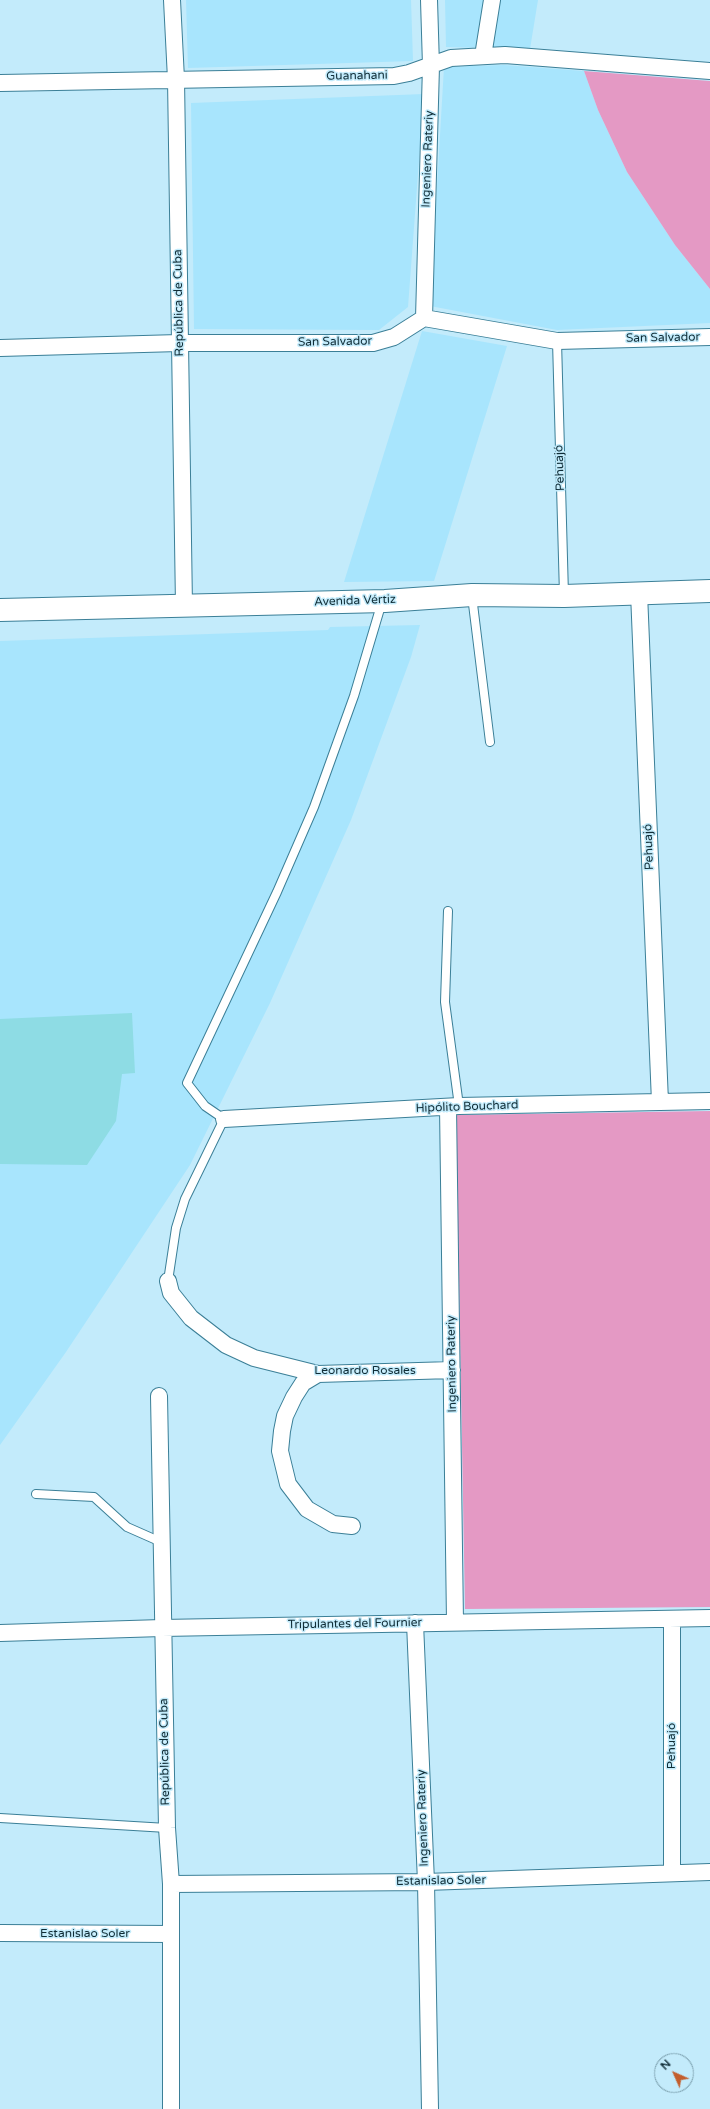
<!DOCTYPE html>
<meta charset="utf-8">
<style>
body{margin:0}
#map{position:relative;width:710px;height:2109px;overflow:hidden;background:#c3ebfb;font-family:"Varela Round",sans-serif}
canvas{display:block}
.north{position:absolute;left:654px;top:2053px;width:40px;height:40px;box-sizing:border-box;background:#c3ebfb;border:1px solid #7b9fad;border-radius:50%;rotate:315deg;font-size:11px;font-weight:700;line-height:16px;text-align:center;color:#102d37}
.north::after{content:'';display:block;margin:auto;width:14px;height:18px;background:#c35e2d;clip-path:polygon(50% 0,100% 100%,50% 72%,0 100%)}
</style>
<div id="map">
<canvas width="710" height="2109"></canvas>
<div class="north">N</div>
</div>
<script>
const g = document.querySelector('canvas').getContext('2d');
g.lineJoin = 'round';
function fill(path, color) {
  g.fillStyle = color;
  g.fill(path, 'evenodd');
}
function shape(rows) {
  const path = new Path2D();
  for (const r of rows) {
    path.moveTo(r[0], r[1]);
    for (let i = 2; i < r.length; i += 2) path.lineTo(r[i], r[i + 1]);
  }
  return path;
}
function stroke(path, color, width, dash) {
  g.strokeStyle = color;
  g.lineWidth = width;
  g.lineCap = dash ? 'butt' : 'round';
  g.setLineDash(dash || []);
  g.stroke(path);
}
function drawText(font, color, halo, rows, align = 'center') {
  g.font = font + ' "Varela Round",sans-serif';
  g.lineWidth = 3;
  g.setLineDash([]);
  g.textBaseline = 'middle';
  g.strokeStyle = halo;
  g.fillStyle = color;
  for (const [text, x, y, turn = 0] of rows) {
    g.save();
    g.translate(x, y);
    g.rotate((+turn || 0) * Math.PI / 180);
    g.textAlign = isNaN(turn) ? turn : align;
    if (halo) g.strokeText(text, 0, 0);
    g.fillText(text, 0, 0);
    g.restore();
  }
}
const built = shape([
 [186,0,411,0,413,61,188,68],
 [445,0,538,0,530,49,446,47],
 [504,65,584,71,598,110,627,172,675,245,710,289,710,323,557,330,430,306,444,67],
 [424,94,408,307,379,330,194,329,191,103],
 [422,331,507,346,434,581,344,582],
 [420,625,411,657,351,820,270,1003,190,1165,66,1352,0,1445,0,641,328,630,330,627]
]);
const green = shape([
 [584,71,710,81,710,289,675,245,627,172,598,110],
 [710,1111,710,1607,465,1609,456,1115]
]);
const building = shape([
 [132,1013,135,1073,122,1074,116,1121,87,1165,0,1164,0,1019]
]);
const lane = shape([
 [557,341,564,595],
 [472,596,490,742],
 [448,911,445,1002,459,1106],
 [168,1281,176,1228,185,1199,224,1119,205,1106,187,1083,277,892,314,807,354,696,382,602],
 [36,1494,94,1497,127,1527,161,1542],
 [0,1818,167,1828]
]);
const street = shape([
 [172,0,176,79,184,606],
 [483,56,492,0],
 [0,83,394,76,409,73,451,58,505,55,710,71],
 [424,318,431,66,429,0],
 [0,348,179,343,373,343,394,337,424,318,557,341,710,337],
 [639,593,660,1102],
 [448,1107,455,1622],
 [224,1119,459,1106,710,1101],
 [168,1281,171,1293,191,1318,226,1345,254,1358,318,1374,452,1370],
 [318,1374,303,1383,294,1397,285,1416,282,1431,280,1451,288,1484,307,1509,333,1524,352,1526],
 [159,1396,167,1828,171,1884,171,2109],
 [672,1619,672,1873],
 [415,1623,426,1882,430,2109],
 [0,1633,162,1628,710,1618],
 [171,1884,426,1882,710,1872],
 [0,1933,171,1934]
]);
const secondary = shape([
 [0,610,385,601,472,595,564,596,710,591]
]);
const streetNames = [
 ["Guanahani",357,76,-1],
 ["Ingeniero Rateriy",428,159,-88],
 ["República de Cuba",179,303,-91],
 ["San Salvador",663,338,-1],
 ["San Salvador",335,342,-1],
 ["Pehuajó",560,468,-92],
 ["Avenida Vértiz",355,601,-2],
 ["Pehuajó",649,847,-92],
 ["Hipólito Bouchard",467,1107,-2],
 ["Ingeniero Rateriy",452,1364,-91],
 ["Leonardo Rosales",365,1371],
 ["Tripulantes del Fournier",355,1624,-1],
 ["Pehuajó",672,1746,-90],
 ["República de Cuba",165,1752,-91],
 ["Ingeniero Rateriy",423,1818,-92],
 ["Estanislao Soler",441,1881,-1],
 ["Estanislao Soler",85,1934]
];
fill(built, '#a8e5fd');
fill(green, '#e499c4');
fill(building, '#8edce4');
stroke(lane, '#3b7f97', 10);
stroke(street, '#3b7f97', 18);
stroke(secondary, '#3b7f97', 24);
stroke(lane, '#fff', 8);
stroke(street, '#fff', 16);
stroke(secondary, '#fff', 22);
drawText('12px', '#102d37', '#c3ebfb', streetNames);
</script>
